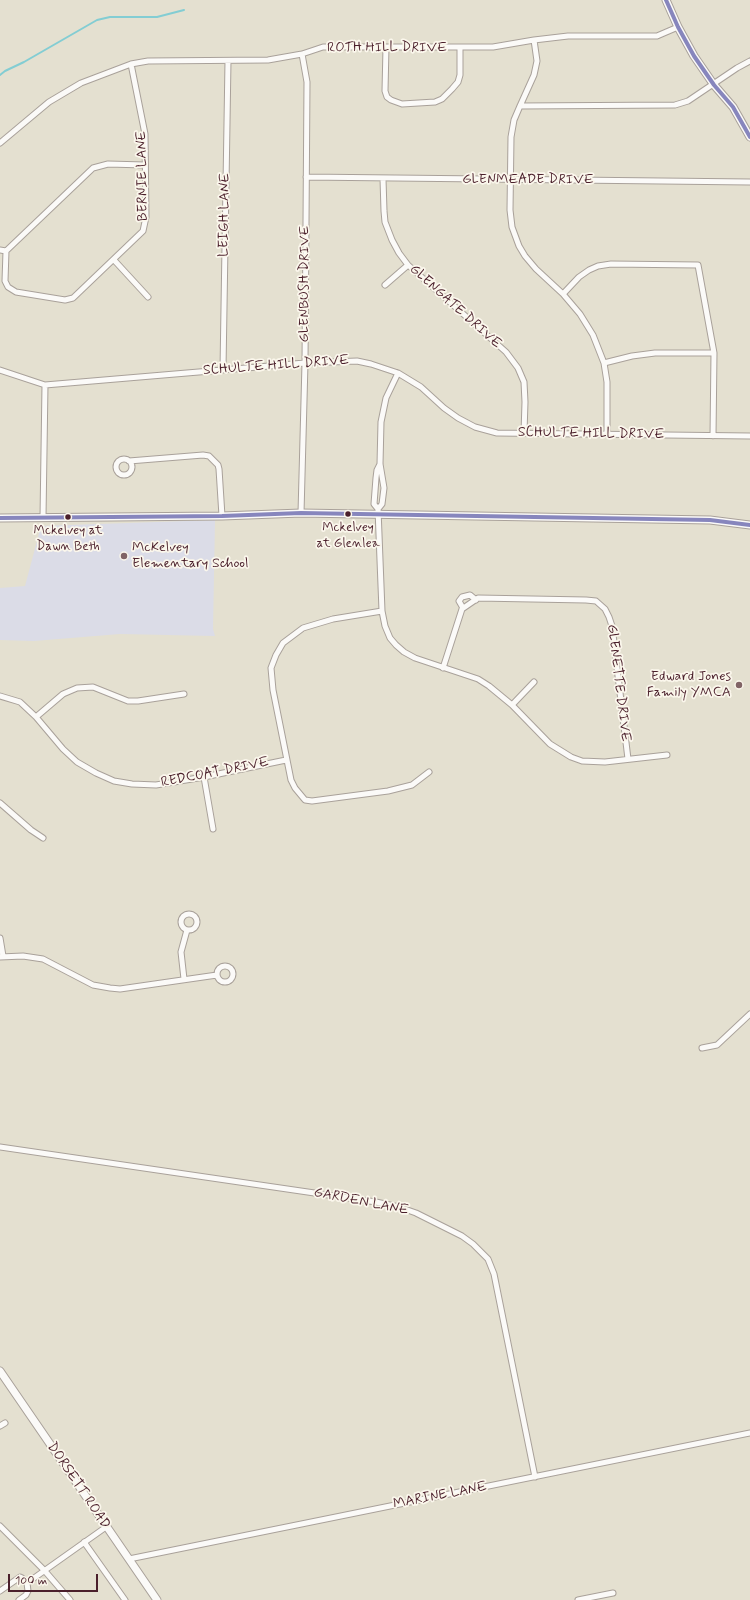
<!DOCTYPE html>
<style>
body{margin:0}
#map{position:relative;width:750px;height:1600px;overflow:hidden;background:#e4e0d0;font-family:Mynerve,sans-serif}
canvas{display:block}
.scale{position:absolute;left:8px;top:1574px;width:90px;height:18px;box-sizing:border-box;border:2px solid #4a1f2b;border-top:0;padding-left:5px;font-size:12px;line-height:14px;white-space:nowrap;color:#4a1f2b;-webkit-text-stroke:3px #fbf7ec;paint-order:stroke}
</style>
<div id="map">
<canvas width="750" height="1600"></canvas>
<div class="scale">100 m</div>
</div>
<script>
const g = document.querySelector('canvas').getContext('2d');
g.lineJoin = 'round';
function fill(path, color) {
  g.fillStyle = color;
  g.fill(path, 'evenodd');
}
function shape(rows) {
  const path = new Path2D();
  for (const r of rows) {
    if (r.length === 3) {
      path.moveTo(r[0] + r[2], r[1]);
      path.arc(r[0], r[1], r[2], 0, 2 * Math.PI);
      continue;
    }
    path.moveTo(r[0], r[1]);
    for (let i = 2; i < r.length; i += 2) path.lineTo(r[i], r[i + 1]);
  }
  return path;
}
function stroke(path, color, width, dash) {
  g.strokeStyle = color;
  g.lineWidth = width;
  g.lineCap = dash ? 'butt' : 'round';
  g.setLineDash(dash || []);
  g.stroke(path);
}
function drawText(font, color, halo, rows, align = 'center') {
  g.font = font + ' Mynerve,sans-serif';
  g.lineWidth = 3.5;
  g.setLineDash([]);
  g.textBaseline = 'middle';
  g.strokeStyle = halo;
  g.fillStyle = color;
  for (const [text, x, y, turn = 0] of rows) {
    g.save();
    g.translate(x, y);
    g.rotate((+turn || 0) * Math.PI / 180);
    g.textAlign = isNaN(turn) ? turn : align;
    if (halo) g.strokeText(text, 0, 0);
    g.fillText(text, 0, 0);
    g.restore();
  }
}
const built = shape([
 [215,520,213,629,215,636,120,634,34,641,0,640,0,588,25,586,41,526]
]);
const stream = shape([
 [0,75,5,71,24,62,97,20,110,17,157,17,184,10]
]);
const street = shape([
 [534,40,537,61,534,75,520,106,514,120,511,137,510,210,512,227,519,246,525,256,536,269,563,294,580,314,593,335,604,363,607,382,607,434],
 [386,47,385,91,387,97,391,100,402,104,435,102,442,99,452,89,458,82,460,75,460,48],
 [520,106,675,105,688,101,737,68,750,61],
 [0,143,49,102,81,83,131,64,148,61,268,60,302,54,323,47,493,47,534,40,568,36,657,36,678,27],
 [306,177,750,182],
 [383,179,384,211,385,222,392,240,399,253,408,265,506,352,518,368,524,382,525,402,524,433],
 [0,250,6,251],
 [6,251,5,281,8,287,16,292,65,300,73,298,143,231,146,217,145,134,131,64],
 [6,251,93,168,108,164,145,165],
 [114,260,148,297],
 [385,285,408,265],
 [563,294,579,277,589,270,598,266,611,264,698,265,714,353,713,436],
 [604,363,632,356,655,353,714,353],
 [223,369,228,61],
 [0,370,45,385,305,363,357,361,371,364,398,373,421,387,444,408,458,418,475,427,497,433,750,436],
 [124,467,8],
 [129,461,203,455,209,456,218,465,219,469,222,516],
 [380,464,377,470,376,478,374,504,378,509,382,611,385,626,390,638,396,645,404,652,415,658,478,679,489,686,512,705,550,744,571,757,582,761,605,762,667,755],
 [378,509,382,504,384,488,380,464,381,422,386,398,398,373],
 [301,513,305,363,307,82,302,54],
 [43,517,45,385],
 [463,608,459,601,462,597,470,595,476,600],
 [382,611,333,619,303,628,283,643,276,655,271,668,273,690,291,780,295,788,305,800,312,801,388,791,412,785,429,772],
 [443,668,462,609,478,598,586,600,596,601,605,609,609,617,612,626,628,759],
 [0,696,20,702,36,717,63,749,77,762,96,773,114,781,132,784,156,785,204,777,286,760],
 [512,705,534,682],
 [36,717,63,694,77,688,93,687,128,701,138,701,184,694],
 [204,777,213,829],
 [0,803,31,830,43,838],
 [189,922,8],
 [0,938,3,956],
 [0,957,23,956,43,959,93,985,110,988,120,989,217,975],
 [225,974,8],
 [184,979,181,952,187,930],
 [702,1048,717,1045,750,1014],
 [0,1147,376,1202,399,1207,416,1213,462,1236,473,1244,488,1259,494,1274,535,1477],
 [0,1426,5,1423],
 [0,1526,44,1570,70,1600],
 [84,1542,125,1600],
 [129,1559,750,1433],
 [27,1583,106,1527],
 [0,1591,20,1577,22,1578,27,1583,28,1591,26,1595,19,1600],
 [578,1600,613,1593]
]);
const secondary = shape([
 [666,0,678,27,694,56,714,85,733,107,750,137],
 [0,518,222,516,301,513,710,520,750,525],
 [0,1371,157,1600]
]);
const bus1 = shape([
 [666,0,678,27,694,56,714,85,733,107,750,137],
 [0,518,222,516,301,513,710,520,750,525]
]);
const markers = [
 [348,514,3.5,"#4a1f2b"],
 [68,517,3.5,"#4a1f2b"],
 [124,556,4,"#806365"],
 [739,685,4,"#806365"]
];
const busNames = [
 ["Mckelvey",348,528],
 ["at Glenlea",348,544],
 ["Mckelvey at",68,531],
 ["Dawn Beth",68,547]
];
const streetNames = [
 ["ROTH HILL DRIVE",387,48],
 ["BERNIE LANE",143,176,-91],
 ["GLENMEADE DRIVE",528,180],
 ["LEIGH LANE",225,215,-89],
 ["GLENBUSH DRIVE",305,284,-90],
 ["GLENGATE DRIVE",455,307,42],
 ["SCHULTE HILL DRIVE",276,366,-4],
 ["SCHULTE HILL DRIVE",591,434,1],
 ["GLENETTE DRIVE",618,683,83],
 ["REDCOAT DRIVE",215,773,-11],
 ["GARDEN LANE",361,1202,11],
 ["DORSETT ROAD",78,1486,56],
 ["MARINE LANE",440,1496,-11]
];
const poiNames = [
 ["McKelvey",132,548],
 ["Elementary School",132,564],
 ["Edward Jones",731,677,"right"],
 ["Family YMCA",731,693,"right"]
];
fill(built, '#dbdce7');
stroke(stream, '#83cdd3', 2);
stroke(street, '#a9a19a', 7);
stroke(secondary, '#a9a19a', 9);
stroke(street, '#fbfaf8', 5);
stroke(secondary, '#fbfaf8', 7);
stroke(bus1, '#8786bd', 4);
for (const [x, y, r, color] of markers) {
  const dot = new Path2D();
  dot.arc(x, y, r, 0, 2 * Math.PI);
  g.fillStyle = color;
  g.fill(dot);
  stroke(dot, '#fbf7ec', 1.5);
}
drawText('13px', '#4a1f2b', '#fbf7ec', busNames);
drawText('14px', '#4a1f2b', '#fbf7ec', streetNames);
drawText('14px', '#4a1f2b', '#fbf7ec', poiNames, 'left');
</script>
